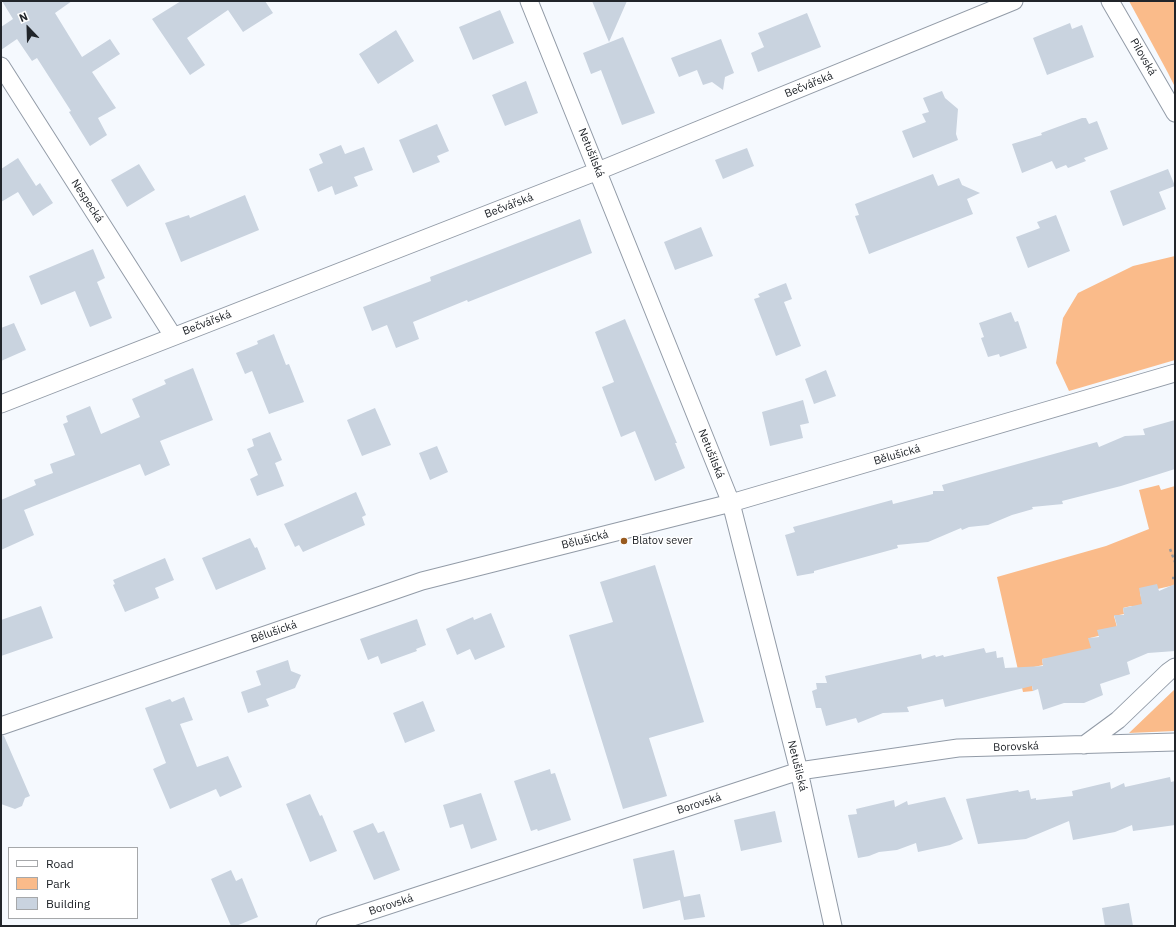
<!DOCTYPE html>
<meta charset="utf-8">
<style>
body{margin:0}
#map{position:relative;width:1176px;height:927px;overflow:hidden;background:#f5f9fe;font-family:"IBM Plex Sans",sans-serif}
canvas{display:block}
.frame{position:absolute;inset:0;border:2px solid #21252a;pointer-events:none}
.legend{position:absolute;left:8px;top:847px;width:130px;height:72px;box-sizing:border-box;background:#fff;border:1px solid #a6a8aa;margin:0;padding:5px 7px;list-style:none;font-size:12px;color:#21252a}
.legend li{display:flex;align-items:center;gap:8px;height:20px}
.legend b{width:20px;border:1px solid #a6a8aa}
.north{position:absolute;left:8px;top:8px;width:40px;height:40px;-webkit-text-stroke:3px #fff;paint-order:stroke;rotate:337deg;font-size:11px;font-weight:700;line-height:16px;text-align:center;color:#21252a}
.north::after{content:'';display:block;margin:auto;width:14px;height:18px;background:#21252a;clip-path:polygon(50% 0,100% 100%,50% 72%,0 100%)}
</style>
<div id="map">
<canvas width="1176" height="927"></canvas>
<div class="frame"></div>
<ul class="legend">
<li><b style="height:5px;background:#fff"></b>Road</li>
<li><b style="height:11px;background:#fabb8a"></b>Park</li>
<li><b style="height:11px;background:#c9d3df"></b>Building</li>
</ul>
<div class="north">N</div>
</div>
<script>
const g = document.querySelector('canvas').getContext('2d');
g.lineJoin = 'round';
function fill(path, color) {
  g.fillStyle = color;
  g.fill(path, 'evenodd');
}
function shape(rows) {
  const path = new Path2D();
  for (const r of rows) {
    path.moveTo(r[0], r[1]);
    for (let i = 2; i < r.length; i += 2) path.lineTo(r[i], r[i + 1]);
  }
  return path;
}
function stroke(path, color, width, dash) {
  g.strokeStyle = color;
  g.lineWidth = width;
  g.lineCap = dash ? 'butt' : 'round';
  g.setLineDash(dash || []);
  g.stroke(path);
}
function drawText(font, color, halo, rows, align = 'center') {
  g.font = font + ' "IBM Plex Sans",sans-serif';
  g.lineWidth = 3;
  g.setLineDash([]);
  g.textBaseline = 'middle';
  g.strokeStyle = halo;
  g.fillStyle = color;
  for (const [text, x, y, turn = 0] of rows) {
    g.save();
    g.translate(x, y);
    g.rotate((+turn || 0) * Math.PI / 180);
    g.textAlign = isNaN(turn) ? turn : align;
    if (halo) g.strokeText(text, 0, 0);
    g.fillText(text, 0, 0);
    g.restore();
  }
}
const green = shape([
 [1129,1,1175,1,1175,87,1168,73],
 [1175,256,1175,360,1069,391,1056,363,1063,318,1078,293,1133,266],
 [1159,485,1161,490,1175,486,1175,585,1140,593,1144,609,1131,606,1123,608,1124,614,1114,616,1118,631,1090,638,1092,654,1042,659,1043,665,1034,667,1030,677,1033,691,1023,692,997,577,1106,546,1149,529,1139,490],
 [1175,689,1175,731,1129,733]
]);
const building = shape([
 [2,1,72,1,55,13,82,57,110,39,120,54,92,72,116,108,98,118,107,135,90,146,69,112,71,111,37,58,32,61,17,39,1,50,1,27,13,19],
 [181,1,265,1,273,13,243,32,228,10,187,38,205,65,190,75,152,19],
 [592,1,627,1,609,42],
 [500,10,514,43,473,60,459,27],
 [807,13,821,47,758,72,751,53,764,47,758,33],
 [1070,23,1072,29,1082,25,1094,57,1047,75,1033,38],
 [396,30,414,61,378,84,359,54],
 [623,37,655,113,622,125,601,70,591,74,583,53],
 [721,39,734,73,725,77,723,90,712,82,703,85,697,70,679,77,671,58],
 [526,81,538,113,505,126,492,95],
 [942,91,945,98,958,109,956,134,958,140,913,158,902,131,926,122,922,114,929,112,923,98],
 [1082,118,1086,118,1089,124,1097,121,1108,149,1084,158,1086,161,1068,168,1066,165,1056,169,1052,161,1022,173,1012,144,1042,135,1041,133],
 [437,124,449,151,437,156,440,162,413,173,399,140],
 [341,145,345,154,364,147,373,170,354,177,358,186,335,195,332,186,318,192,309,169,323,163,319,154],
 [747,148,754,166,723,179,715,160],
 [18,158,36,186,40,183,53,203,33,216,18,192,1,202,1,169],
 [139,164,155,190,127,207,111,180],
 [1168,169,1175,186,1159,192,1166,209,1123,226,1110,191],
 [933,174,938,186,959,178,962,185,980,193,967,199,973,214,869,254,855,216,859,215,855,204],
 [245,195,259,230,181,262,165,223,189,215,190,218],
 [1056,215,1070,251,1028,268,1016,237,1040,228,1037,222],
 [580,219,592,253,468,302,467,300,413,322,419,339,396,348,387,325,372,331,363,307,431,281,430,277],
 [701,227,713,256,675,270,664,242],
 [93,249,105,278,97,282,112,318,90,327,75,291,41,305,29,276],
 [786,283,792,299,784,302,801,346,776,356,754,299,760,297,758,294],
 [1011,312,1015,322,1018,321,1027,348,1000,357,999,354,988,357,981,338,984,337,979,323],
 [625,319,677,443,675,443,685,468,655,481,635,431,621,437,602,387,614,382,595,332],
 [14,323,26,350,1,361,1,328],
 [274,334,286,365,289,364,304,402,269,414,252,371,245,374,236,353,258,344,257,341],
 [193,368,213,420,160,441,170,465,145,476,140,464,24,510,34,535,1,550,1,500,36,485,34,480,53,473,50,464,75,455,63,424,68,422,66,416,90,406,101,434,140,417,132,399,166,384,164,380],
 [826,370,836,396,814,404,805,379],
 [803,400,809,423,800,425,803,438,770,446,762,412],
 [375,408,391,445,362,456,347,420],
 [1175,420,1175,469,1121,486,1062,501,1063,504,1032,507,1033,509,1012,515,988,525,969,527,962,530,961,528,928,542,897,545,898,548,814,571,814,573,797,576,785,535,795,532,793,527,892,500,893,504,933,494,933,491,944,491,942,485,1097,442,1099,447,1125,436,1145,435,1143,429],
 [270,432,282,460,275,463,284,486,257,496,250,479,258,475,247,449,254,446,252,439],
 [437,446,448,472,430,480,419,453],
 [356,492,366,515,362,517,365,525,303,552,299,545,295,547,284,524],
 [250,538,255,548,257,547,266,569,216,590,202,558],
 [165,558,174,580,155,588,159,598,125,612,113,585,115,584,113,580],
 [655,565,704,722,649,738,667,796,623,809,569,635,613,622,600,582],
 [1157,584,1159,591,1175,584,1175,651,1148,653,1127,662,1130,674,1100,684,1103,695,1084,703,1064,703,1043,710,1038,689,1033,691,1032,686,945,707,943,699,907,707,909,712,883,713,858,723,856,718,826,726,821,708,816,708,812,691,817,689,816,683,827,683,825,676,921,654,922,659,935,655,936,657,943,655,944,657,984,648,986,653,996,651,997,658,1003,657,1005,668,1043,666,1042,659,1091,648,1088,638,1099,637,1097,630,1117,626,1114,615,1124,615,1123,608,1142,604,1139,588],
 [41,606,53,638,1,656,1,620],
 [491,613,505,647,475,660,470,649,457,655,446,629,473,617,474,620],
 [417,619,426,645,416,649,417,651,381,664,378,656,368,660,360,639],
 [288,660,291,671,301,675,295,688,266,699,269,706,248,713,241,692,261,685,256,671],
 [184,697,193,720,180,724,197,767,228,756,242,787,220,797,216,789,170,809,153,769,166,763,145,708,170,699,172,702],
 [423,701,435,731,405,743,393,713],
 [1,736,4,736,30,796,25,798,22,806,15,809,1,804],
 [550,769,551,774,555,773,571,820,538,831,537,829,531,831,514,781],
 [1170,777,1171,782,1175,781,1175,825,1133,831,1132,825,1115,832,1073,840,1069,821,1026,839,978,844,966,799,1018,790,1019,792,1029,790,1031,799,1036,798,1036,800,1073,796,1072,791,1110,782,1111,789,1124,783,1125,787],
 [481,793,497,840,471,849,463,824,450,828,443,805],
 [310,794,320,816,322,815,337,851,310,862,286,804],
 [945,797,963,839,950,845,918,852,916,843,897,850,879,852,869,856,858,858,848,815,857,814,856,809,894,800,895,807,907,801,908,805],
 [775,811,782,842,741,851,734,820],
 [373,823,378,833,384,831,400,870,374,880,353,831],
 [674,850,684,897,700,894,705,917,684,920,680,900,643,909,633,859],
 [231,870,236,881,242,878,258,917,236,926,231,926,211,879],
 [1129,903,1133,926,1105,926,1102,908]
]);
const path = shape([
 [1170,549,1175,562],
 [1172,578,1175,578]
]);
const street = shape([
 [529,1,731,503,799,771,833,926],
 [1110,1,1175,113],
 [1,66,173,336],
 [1,404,598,171,1014,1],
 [1,726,422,581,731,503,1175,373],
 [1084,745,1118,720,1168,672,1175,667],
 [325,926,799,771,958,748,1175,742]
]);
const markers = [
 [624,541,4,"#985a1f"]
];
const streetNames = [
 ["Pilovská",1143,57,60],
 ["Bečvářská",809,85,-22],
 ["Netušilská",591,153,68],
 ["Nespecká",87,201,57],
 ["Bečvářská",509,206,-21],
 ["Bečvářská",207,323,-21],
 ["Netušilská",711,454,68],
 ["Bělušická",897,455,-16],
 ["Bělušická",585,540,-14],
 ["Bělušická",274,632,-19],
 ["Borovská",1016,747,-2],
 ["Netušilská",797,766,76],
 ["Borovská",699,804,-18],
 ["Borovská",391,905,-18]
];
const poiNames = [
 ["Blatov sever",632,541]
];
fill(green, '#fabb8a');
fill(building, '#c9d3df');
stroke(street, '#929ba7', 19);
stroke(path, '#969a9f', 2.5, [3, 3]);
stroke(street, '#fff', 17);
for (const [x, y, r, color] of markers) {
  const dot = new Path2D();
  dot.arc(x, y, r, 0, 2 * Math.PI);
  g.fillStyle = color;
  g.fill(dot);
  stroke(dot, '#fff', 1.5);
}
drawText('11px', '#21252a', '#fff', streetNames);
drawText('11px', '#21252a', '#fff', poiNames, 'left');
</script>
